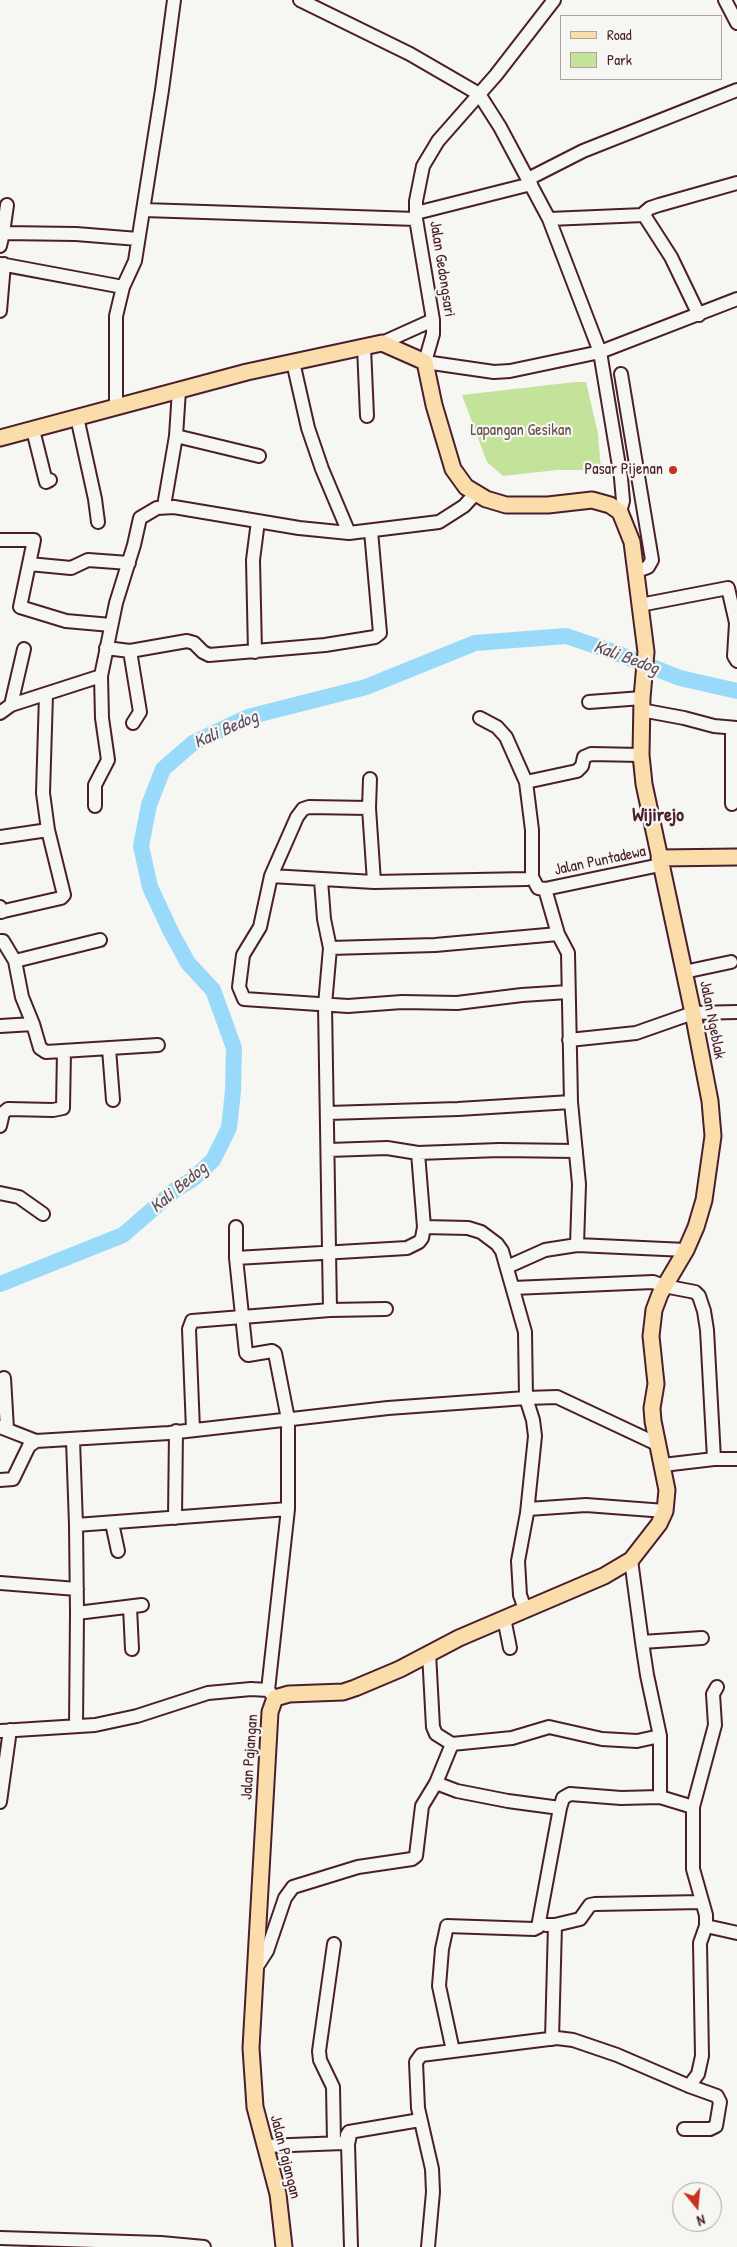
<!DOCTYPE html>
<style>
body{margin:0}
#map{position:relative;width:737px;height:2247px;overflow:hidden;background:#f6f6f2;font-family:"Patrick Hand",sans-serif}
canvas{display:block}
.legend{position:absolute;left:560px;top:15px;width:162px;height:65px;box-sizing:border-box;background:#f6f6f2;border:1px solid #b1a0a2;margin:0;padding:6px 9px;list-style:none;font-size:15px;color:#4a1f2b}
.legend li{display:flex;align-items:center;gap:10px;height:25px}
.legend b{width:25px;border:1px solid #b1a0a2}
.north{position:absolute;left:672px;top:2182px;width:50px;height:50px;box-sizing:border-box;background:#f6f6f2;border:1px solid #b1a0a2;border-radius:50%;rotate:163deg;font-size:14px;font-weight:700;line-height:20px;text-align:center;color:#4a1f2b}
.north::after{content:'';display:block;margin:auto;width:18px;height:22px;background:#c8321e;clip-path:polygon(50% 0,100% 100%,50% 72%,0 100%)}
</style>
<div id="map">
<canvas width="737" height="2247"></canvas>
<ul class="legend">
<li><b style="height:6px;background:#fbddab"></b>Road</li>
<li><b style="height:14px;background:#c3e29a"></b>Park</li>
</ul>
<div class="north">N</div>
</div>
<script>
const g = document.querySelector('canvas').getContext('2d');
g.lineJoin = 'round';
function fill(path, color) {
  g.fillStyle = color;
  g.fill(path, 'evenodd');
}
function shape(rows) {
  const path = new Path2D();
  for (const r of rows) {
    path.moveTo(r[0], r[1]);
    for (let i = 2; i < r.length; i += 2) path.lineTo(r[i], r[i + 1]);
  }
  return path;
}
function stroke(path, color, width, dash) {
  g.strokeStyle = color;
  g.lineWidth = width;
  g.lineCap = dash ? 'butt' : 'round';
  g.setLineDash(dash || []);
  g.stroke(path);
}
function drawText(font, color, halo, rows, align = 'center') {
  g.font = font + ' "Patrick Hand",sans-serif';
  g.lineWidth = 4.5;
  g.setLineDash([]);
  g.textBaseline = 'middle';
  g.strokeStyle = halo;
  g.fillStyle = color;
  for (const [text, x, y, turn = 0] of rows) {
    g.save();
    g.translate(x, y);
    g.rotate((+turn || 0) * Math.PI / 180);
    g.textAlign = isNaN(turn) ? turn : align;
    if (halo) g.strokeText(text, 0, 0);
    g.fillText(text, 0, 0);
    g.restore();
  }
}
const green = shape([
 [575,382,586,382,598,434,601,470,557,470,503,476,487,462,462,395]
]);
const river = shape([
 [0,1284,123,1235,175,1190,193,1179,213,1160,229,1128,233,1091,234,1048,213,990,188,963,171,932,150,887,141,846,149,805,163,769,193,743,248,717,366,687,475,643,566,636,611,651,680,678,737,691]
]);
const minor = shape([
 [300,0,410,54,479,94,500,127,549,219,600,352,621,478,623,501,620,512],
 [554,0,496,75,438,141,423,166,416,201,416,219,433,320,433,334,425,362,494,372,510,371,600,352,737,299],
 [725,0,737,23],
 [528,179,583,151,737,90],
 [144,210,416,219],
 [416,213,531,184],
 [644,215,644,213,650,208,659,205,737,183],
 [549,219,644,215,671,257,699,315],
 [3,233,7,205],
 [0,246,3,233,76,234,138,239],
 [0,264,123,287],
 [0,311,4,264],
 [382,343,433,320],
 [364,347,367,416],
 [293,362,308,428,322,469,349,533],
 [621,374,652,560,648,567,635,572],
 [116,407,116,316,123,287,135,261,162,90,174,0],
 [77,417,95,499,98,522],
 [33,430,46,482,50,480],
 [176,436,259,456],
 [164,506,176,436,179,390],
 [0,540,34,540,29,564],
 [640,605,728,588,736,623,734,656,737,661],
 [111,625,66,621,20,607,29,564,71,568,88,560,129,563],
 [106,648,130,651,187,641,194,643,203,652,209,655,325,645,375,637,380,633,371,531],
 [130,651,140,712,133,723],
 [255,652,253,560,258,521],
 [589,702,642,698],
 [11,705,24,649],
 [641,710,684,718,714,726,737,728],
 [0,713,11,705,101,676,116,603,134,545,140,518,157,508,174,507,299,528,349,533,439,522,464,506,476,493],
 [480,718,497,727,506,737,526,782],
 [732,729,732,804],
 [370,779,369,808,374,882],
 [95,806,95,785,108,760,102,718,101,676],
 [369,808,309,807,303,809,297,817,271,876,260,927,243,955,239,987,244,999,348,1006,402,1002,457,1003,522,995,568,992],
 [0,837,48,830],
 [271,876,374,882,527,879,532,877,532,830,526,782,577,771,582,766,584,757,591,754,641,755],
 [532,877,538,888,545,889,660,865],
 [321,880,324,919,330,948],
 [545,889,558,934,568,953,571,1102,579,1184,577,1245,686,1250],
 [0,907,1,912,4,911,61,898,64,895,48,830,43,793,46,695],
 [0,941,3,941,15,961,22,997,33,1024],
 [15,961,100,940],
 [684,972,731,962],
 [0,1026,33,1024,40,1048,46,1052,158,1045],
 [569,1040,636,1033,693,1013,737,1012],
 [109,1049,113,1100],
 [328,1113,458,1109,571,1102],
 [0,1126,3,1113,8,1109,53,1110,63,1108,64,1051],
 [329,1150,387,1148,418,1153,424,1227],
 [418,1153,499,1150,576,1151],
 [0,1193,19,1197,43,1214],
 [236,1227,236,1258,246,1353,248,1355,272,1351,275,1353,288,1419,288,1509,268,1690],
 [236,1258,407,1248,419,1242,422,1238,424,1227,468,1228,481,1232,497,1244,502,1251,525,1332,526,1398,533,1420,535,1436,527,1513,518,1561,520,1595,525,1609],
 [507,1267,545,1250,577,1245],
 [513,1288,653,1282,664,1286,695,1292,699,1296,704,1311,707,1330,714,1459],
 [330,1310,386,1309],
 [4,1378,7,1429],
 [0,1427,36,1441],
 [193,1430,189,1329,192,1321,330,1310,325,1005,330,948,435,945,558,934],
 [73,1440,76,1525],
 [663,1465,714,1459,737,1459],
 [0,1480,13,1479,29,1446,36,1441,169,1433,388,1408,526,1398,557,1397,657,1444],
 [528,1509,586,1505,665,1511],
 [175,1518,176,1431],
 [112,1523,118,1551],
 [631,1560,642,1642,702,1638],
 [0,1583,77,1589],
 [130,1607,132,1649],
 [77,1613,76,1525,288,1509],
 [504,1618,510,1648],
 [76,1726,77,1613,142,1605],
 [0,1731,95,1725,137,1716,208,1693,251,1689,268,1690,273,1696],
 [452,1744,512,1738,549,1727,602,1739,637,1741,660,1736],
 [436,1783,457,1791,508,1801,560,1808,538,1927,534,1929,447,1926,442,1949,439,1986,453,2051],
 [660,1797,693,1807],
 [0,1802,10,1730],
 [560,1808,563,1798,570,1794,621,1798,660,1797,660,1736,647,1675,642,1642],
 [546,1925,555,1925,552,2039],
 [555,1925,580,1919,590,1905,595,1904,702,1902],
 [706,1926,737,1933],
 [256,1968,267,1951,285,1898,293,1887,358,1867,412,1859,416,1856,422,1806,436,1783,452,1744,436,1734,433,1727,429,1653],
 [689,2086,698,2074,702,2056,700,1943,706,1926,706,1915,693,1869,693,1807,715,1725,713,1694,717,1687],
 [350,2135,348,2144,351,2247],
 [334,2142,333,2087,320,2060,319,2051,334,1944],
 [265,2146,343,2143,346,2141,347,2135,349,2132,420,2120],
 [0,2238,161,2243,204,2247],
 [428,2247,433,2192,432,2169,418,2108,416,2062,421,2055,557,2038,573,2040,617,2055,689,2086,717,2096,720,2102,716,2126,710,2129,684,2129]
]);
const major = shape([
 [0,438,247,372,382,343,425,362,434,405,453,469,466,487,486,499,506,505,548,505,592,500,610,505,620,512,632,542,646,652,642,698,641,755,644,784,693,1013,710,1101,713,1136,704,1200,696,1227,686,1250,660,1294,654,1310,651,1336,656,1384,652,1408,653,1421,667,1490,665,1511,659,1524,631,1560,604,1576,459,1638,400,1669,355,1688,343,1692,289,1694,275,1698,270,1712,251,2048,255,2107,278,2194,284,2247],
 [659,858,737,857]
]);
const markers = [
 [673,470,5,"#c8321e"]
];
const streetNames = [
 ["Jalan Gedongsari",442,269,81],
 ["Jalan Puntadewa",600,861,-12],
 ["Jalan Ngeblak",712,1020,79],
 ["Jalan Pajangan",250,1757,-86],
 ["Jalan Pajangan",285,2157,76]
];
const parkNames = [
 ["Lapangan Gesikan",521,431]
];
const poiNames = [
 ["Pasar Pijenan",663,470]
];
const waterNames = [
 ["Kali Bedog",626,658,20],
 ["Kali Bedog",226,730,-24],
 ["Kali Bedog",179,1188,-40]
];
const quarterNames = [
 ["Wijirejo",658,816]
];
fill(green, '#c3e29a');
stroke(river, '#99dafb', 16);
stroke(minor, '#4a1f2b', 16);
stroke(major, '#4a1f2b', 19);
stroke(minor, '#f6f6f2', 12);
stroke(major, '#fbddab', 15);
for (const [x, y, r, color] of markers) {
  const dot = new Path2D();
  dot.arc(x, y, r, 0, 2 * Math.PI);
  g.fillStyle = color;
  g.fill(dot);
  stroke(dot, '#f6f6f2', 2);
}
drawText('16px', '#4a1f2b', '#f6f6f2', streetNames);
drawText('16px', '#685047', '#f6f6f2', parkNames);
drawText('16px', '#4a1f2b', '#f6f6f2', poiNames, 'right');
drawText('italic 18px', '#5e4e5f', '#f6f6f2', waterNames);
drawText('bold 19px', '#4a1f2b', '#f6f6f2', quarterNames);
</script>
